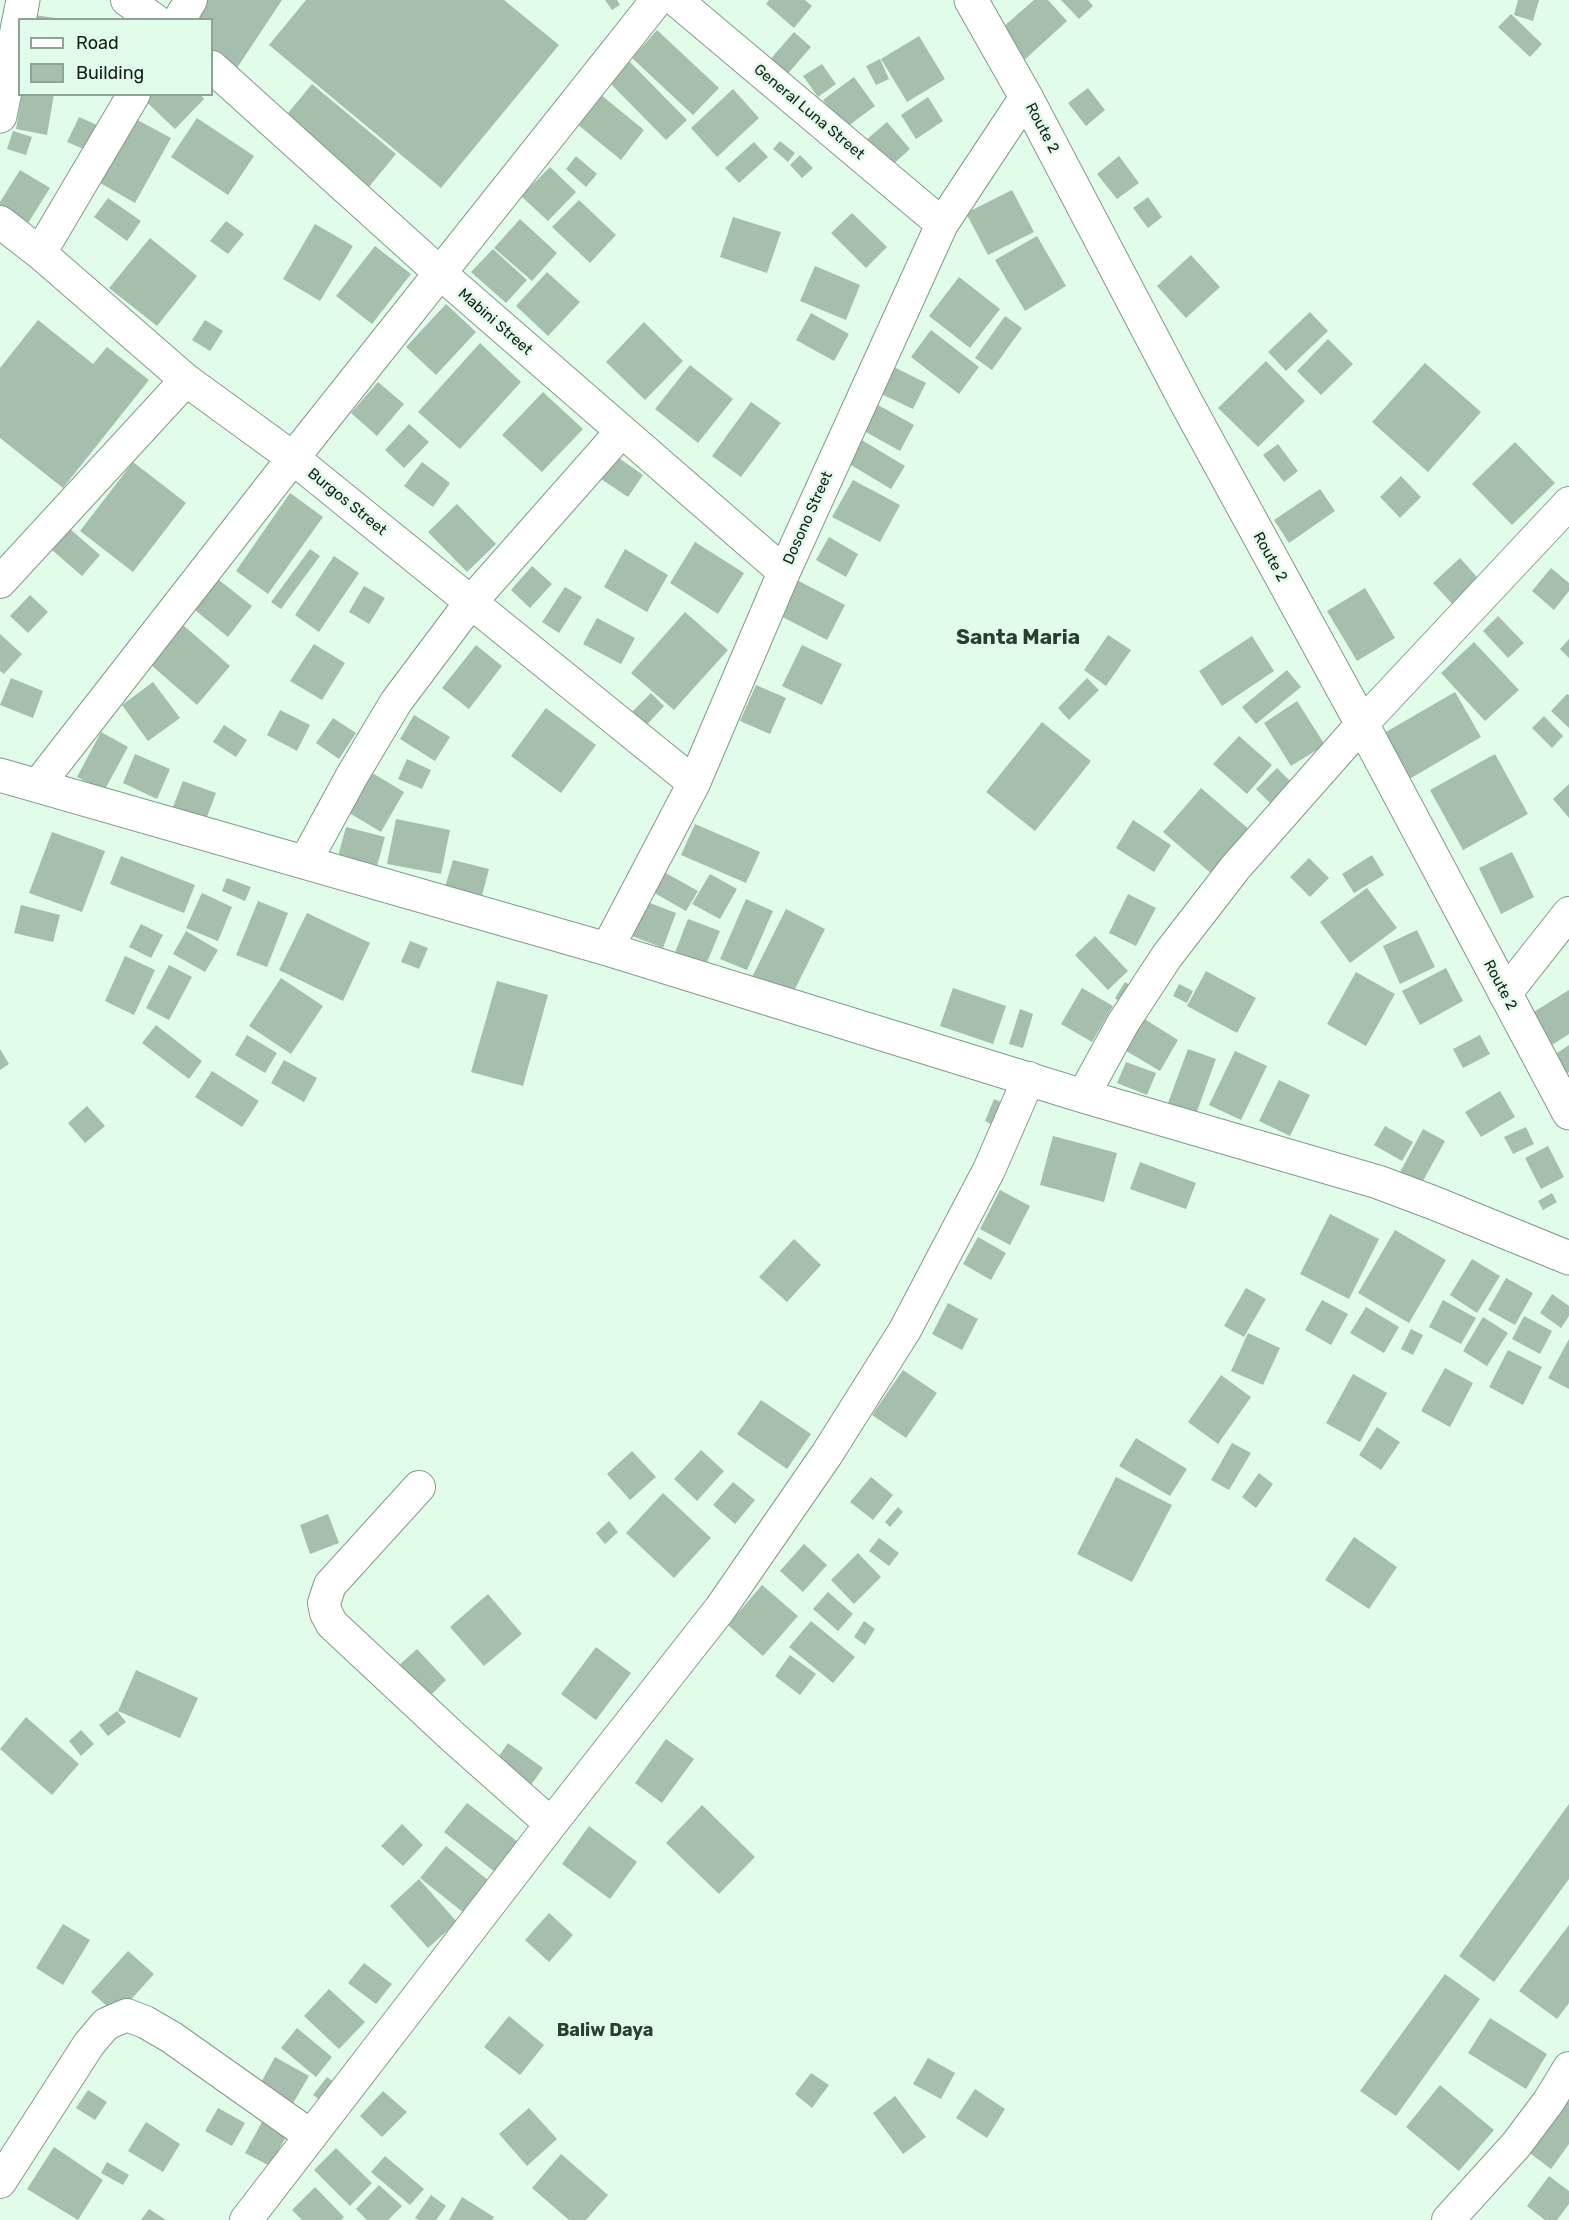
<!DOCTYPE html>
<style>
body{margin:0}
#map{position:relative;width:1569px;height:2220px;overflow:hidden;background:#e1fce8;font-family:Rubik,sans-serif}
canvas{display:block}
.legend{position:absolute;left:18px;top:18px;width:195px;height:78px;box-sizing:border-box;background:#e1fce8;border:2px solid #8fa394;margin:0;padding:8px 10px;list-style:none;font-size:18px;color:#151e17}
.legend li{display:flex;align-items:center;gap:12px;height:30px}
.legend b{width:30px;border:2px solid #8fa394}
</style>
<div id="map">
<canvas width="1569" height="2220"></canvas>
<ul class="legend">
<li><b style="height:8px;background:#fff"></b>Road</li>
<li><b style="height:16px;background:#a6bfad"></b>Building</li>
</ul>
</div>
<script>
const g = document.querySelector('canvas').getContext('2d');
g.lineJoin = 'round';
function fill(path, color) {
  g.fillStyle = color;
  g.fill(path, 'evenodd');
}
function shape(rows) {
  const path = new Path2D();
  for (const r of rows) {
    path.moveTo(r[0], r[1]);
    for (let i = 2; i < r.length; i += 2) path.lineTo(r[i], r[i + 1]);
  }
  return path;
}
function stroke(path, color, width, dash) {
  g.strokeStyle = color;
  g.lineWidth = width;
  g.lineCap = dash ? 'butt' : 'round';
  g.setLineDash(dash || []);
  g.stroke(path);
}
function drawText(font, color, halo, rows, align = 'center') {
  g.font = font + ' Rubik,sans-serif';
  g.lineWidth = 5;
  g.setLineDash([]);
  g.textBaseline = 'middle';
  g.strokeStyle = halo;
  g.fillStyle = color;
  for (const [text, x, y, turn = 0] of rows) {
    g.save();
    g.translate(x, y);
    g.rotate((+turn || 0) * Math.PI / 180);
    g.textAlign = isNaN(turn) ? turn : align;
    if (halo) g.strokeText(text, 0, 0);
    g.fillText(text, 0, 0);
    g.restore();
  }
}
const building = shape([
 [200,0,282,0,237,68,212,52,212,20,187,20],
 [306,0,504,0,559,45,441,188,269,45],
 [605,0,617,0,620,5,612,10],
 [769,0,805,0,812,6,794,28,766,4],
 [1034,0,1048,0,1067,21,1021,63,995,34],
 [1061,0,1088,0,1093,6,1079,19],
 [1518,0,1539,0,1533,21,1514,15],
 [1511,14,1542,44,1530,57,1498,27],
 [35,15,55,18,55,20,35,20],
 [657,30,719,88,693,115,632,58],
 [794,32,811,47,785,77,768,62],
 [919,36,945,79,907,102,881,59],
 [880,59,889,79,876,85,866,66],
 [629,61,687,120,666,140,608,81],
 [822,64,836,84,818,97,803,76],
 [854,77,875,106,844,129,823,100],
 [312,84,396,154,368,188,284,118],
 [1088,88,1105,110,1086,126,1068,103],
 [733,89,759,118,717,157,691,128],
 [22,94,54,94,47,135,16,129],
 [138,94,200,94,204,99,175,129],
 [601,95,644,130,621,160,577,124],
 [928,97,943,121,916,139,901,115],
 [130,116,171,138,135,203,95,180],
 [79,117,97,125,86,150,67,142],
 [197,118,254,156,228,195,171,157],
 [887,122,910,149,889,168,865,141],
 [13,131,32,137,26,155,7,149],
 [780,141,795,153,788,162,773,149],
 [754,142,768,157,739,183,725,168],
 [800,155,813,168,802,178,790,165],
 [576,156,597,174,586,187,566,169],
 [1119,156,1139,183,1117,199,1097,174],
 [550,167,576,192,548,221,521,196],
 [20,170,50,188,25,228,0,213,0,202],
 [1012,190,1034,232,988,255,966,213],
 [1148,197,1162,217,1148,228,1133,208],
 [108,198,141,221,127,241,94,217],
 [579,200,616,235,590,263,552,227],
 [852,213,887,247,866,268,831,233],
 [733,217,781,232,767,273,720,257],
 [520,219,557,253,532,281,494,248],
 [226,221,244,234,228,254,210,241],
 [315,224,353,246,320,301,283,279],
 [1037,236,1066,286,1025,311,995,260],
 [150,238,197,276,157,326,109,288],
 [375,246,411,274,372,324,336,296],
 [493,249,527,280,506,303,471,272],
 [1191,255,1220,287,1186,318,1157,286],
 [815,266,860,285,846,320,800,301],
 [547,272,580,302,548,336,516,306],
 [959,277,1000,309,970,348,929,316],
 [446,304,476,332,436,375,406,347],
 [1310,312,1328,331,1286,371,1268,352],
 [811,313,849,334,834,361,796,340],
 [1005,316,1022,328,992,370,975,358],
 [38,320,93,364,107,347,149,380,63,488,0,438,0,368],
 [205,320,223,331,210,351,192,340],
 [644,322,683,361,645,400,606,362],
 [931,330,979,367,959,394,911,357],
 [1328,339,1353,364,1321,395,1297,371],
 [480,343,521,382,460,449,418,412],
 [1266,361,1305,401,1258,447,1218,408],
 [1425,363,1481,412,1428,472,1372,422],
 [690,365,733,399,698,443,655,409],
 [890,365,926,383,913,409,877,392],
 [378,382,404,404,377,436,351,413],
 [543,392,583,429,542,472,502,435],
 [751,402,781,423,741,477,712,456],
 [878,405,914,425,900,451,864,431],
 [409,424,429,442,404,468,385,450],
 [860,439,905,466,891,489,846,462],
 [1515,442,1555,483,1512,525,1472,484],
 [1278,444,1298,471,1284,482,1263,455],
 [616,456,643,475,628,497,601,479],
 [133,462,186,503,133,572,80,531],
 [422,462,450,483,433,507,404,486],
 [1401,476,1421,497,1400,518,1380,497],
 [853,480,900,505,880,542,832,517],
 [1320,489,1335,511,1289,543,1274,520],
 [290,493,323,517,268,594,236,571],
 [457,504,496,544,467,572,428,532],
 [70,529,100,555,82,576,52,550],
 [829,537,858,554,846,577,816,560],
 [695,542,744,573,718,614,670,583],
 [310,549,320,556,281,609,271,602],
 [625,549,668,575,647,612,604,587],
 [334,556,359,573,319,632,295,615],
 [1460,558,1483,584,1456,608,1433,583],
 [532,566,552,584,530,608,511,590],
 [1551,568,1569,583,1569,591,1554,610,1532,591],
 [214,576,252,606,228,637,190,606],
 [791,577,845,605,827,640,773,612],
 [364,586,385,598,369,624,349,612],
 [565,587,582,597,559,633,542,622],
 [1365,588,1395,638,1357,661,1327,611],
 [30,595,48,612,28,633,10,616],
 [685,612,728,650,674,710,631,673],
 [1498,616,1524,643,1508,658,1483,631],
 [597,618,635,638,621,664,583,644],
 [183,625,230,666,197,705,150,664],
 [0,634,22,654,4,674,0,671],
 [1108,635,1131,650,1106,686,1084,670],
 [1252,636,1274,671,1222,706,1199,671],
 [1569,639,1569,658,1560,649],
 [1474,642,1519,690,1485,721,1441,673],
 [314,644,345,663,322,700,290,681],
 [476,645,502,666,469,709,442,688],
 [802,645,842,664,822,705,782,686],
 [1287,670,1301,687,1256,724,1242,707],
 [11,678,43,691,33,718,0,705],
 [1087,678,1099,690,1069,720,1058,708],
 [153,682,180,718,148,741,122,705],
 [756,685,786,698,770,734,740,721],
 [1455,692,1481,737,1406,781,1379,736],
 [651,693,664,706,642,730,628,716],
 [1567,694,1569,695,1569,728,1551,711],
 [1297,701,1325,745,1291,766,1264,723],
 [546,708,596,745,561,793,511,756],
 [280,710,310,725,297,751,267,735],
 [414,715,450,737,435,761,400,739],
 [1544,716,1563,736,1552,748,1532,728],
 [333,718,356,733,339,759,316,743],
 [1042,722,1091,761,1035,831,986,792],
 [224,725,247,740,236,757,213,742],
 [101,732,128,747,104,791,77,777],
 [1239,736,1272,765,1247,794,1213,764],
 [135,754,170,769,157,799,123,783],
 [1495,754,1528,814,1463,850,1430,790],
 [407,759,431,770,422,789,398,779],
 [1277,768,1293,784,1272,805,1256,789],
 [369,771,404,792,381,832,346,811],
 [183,781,216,793,202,830,169,817],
 [1569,784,1569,818,1553,799],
 [1201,788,1251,831,1213,875,1163,832],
 [396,819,450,830,441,874,387,864],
 [1133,820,1171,845,1154,872,1116,848],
 [695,824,760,852,746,883,681,855],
 [346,827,385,837,374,877,335,867],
 [52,832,105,851,82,912,29,893],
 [1512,852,1534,897,1501,914,1479,868],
 [1372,855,1384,875,1354,893,1342,874],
 [121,856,195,885,184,913,110,884],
 [1309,858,1329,878,1310,897,1290,877],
 [453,860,489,869,479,907,442,897],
 [662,871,698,891,686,911,651,891],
 [710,874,737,889,720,919,692,904],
 [227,878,251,887,245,901,222,891],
 [1367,888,1397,928,1350,963,1320,922],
 [202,893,232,907,218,941,186,928],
 [1128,894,1156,908,1136,946,1109,933],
 [746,899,773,911,747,970,720,959],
 [258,901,288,913,267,967,236,955],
 [645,901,676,913,663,948,632,936],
 [21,905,60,915,53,942,14,933],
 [786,909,825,929,791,997,752,977],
 [307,913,370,943,343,1001,279,970],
 [688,919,720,931,705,967,674,955],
 [141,924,163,935,151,958,129,947],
 [1417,930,1435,967,1400,984,1383,946],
 [186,931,218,950,205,972,173,954],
 [1095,936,1128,971,1108,990,1075,955],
 [410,941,428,948,419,969,401,962],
 [125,956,155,970,134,1015,105,1001],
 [169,965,192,977,169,1020,146,1008],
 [1446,968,1463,1001,1420,1025,1402,991],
 [1206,971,1256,998,1237,1033,1187,1006],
 [1356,972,1395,994,1366,1046,1327,1024],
 [281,978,323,1006,291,1054,249,1026],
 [497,981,548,995,523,1086,471,1072],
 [1125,982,1134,988,1124,1005,1115,998],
 [1179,984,1193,991,1187,1003,1173,996],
 [953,988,1006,1006,993,1044,940,1026],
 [1082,988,1113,1006,1092,1042,1061,1024],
 [1569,990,1569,1034,1544,1050,1524,1018],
 [1020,1009,1033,1014,1023,1048,1009,1044],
 [1143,1018,1178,1040,1160,1071,1123,1049],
 [156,1025,202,1061,189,1079,142,1043],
 [247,1035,277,1053,265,1073,235,1055],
 [1480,1035,1490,1054,1463,1068,1453,1049],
 [1569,1045,1569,1072,1563,1076,1551,1057],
 [0,1049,9,1064,0,1070],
 [1188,1049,1216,1059,1196,1114,1168,1103],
 [1235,1051,1267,1066,1241,1120,1209,1105],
 [284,1060,317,1078,304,1102,271,1083],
 [1126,1062,1156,1073,1147,1095,1117,1083],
 [212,1071,259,1101,242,1127,195,1097],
 [1279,1080,1310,1095,1290,1136,1259,1121],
 [1500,1091,1515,1117,1481,1137,1465,1112],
 [994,1099,1006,1104,995,1126,985,1121],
 [87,1106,105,1126,85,1143,68,1123],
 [1385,1126,1413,1142,1402,1161,1374,1145],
 [1526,1127,1534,1144,1513,1154,1504,1137],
 [1423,1129,1445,1141,1419,1188,1398,1176],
 [1053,1136,1117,1153,1104,1202,1040,1185],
 [1548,1146,1564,1177,1541,1189,1525,1158],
 [1140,1162,1196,1183,1186,1209,1130,1189],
 [1000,1190,1030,1206,1010,1245,980,1229],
 [1552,1193,1557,1202,1543,1210,1538,1201],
 [1330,1214,1379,1239,1349,1299,1300,1274],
 [1395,1230,1446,1260,1409,1323,1358,1293],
 [978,1237,1006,1253,991,1280,963,1264],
 [794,1239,821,1265,787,1302,759,1277],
 [1472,1259,1500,1276,1477,1313,1450,1295],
 [1506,1278,1533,1293,1515,1325,1488,1310],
 [1246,1288,1266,1299,1244,1337,1224,1326],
 [1552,1294,1569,1306,1569,1316,1561,1328,1540,1313],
 [1322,1300,1348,1314,1331,1345,1305,1330],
 [1443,1300,1476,1318,1461,1344,1429,1327],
 [948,1303,978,1319,962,1350,932,1334],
 [1366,1307,1399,1327,1384,1353,1350,1333],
 [1524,1316,1552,1331,1540,1354,1512,1339],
 [1483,1317,1508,1333,1487,1366,1463,1351],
 [1411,1329,1423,1335,1413,1355,1401,1349],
 [1248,1333,1280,1348,1263,1385,1231,1371],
 [1569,1339,1569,1389,1548,1378],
 [1508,1350,1542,1367,1523,1405,1489,1387],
 [1445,1368,1473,1383,1450,1427,1421,1411],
 [903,1370,937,1393,906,1438,872,1415],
 [1353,1374,1387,1393,1360,1442,1326,1423],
 [1221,1375,1251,1397,1218,1444,1188,1422],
 [761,1400,811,1434,787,1469,737,1434],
 [1377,1427,1400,1442,1381,1470,1359,1455],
 [1136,1438,1187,1469,1170,1496,1119,1466],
 [1232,1443,1251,1453,1229,1490,1211,1480],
 [701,1450,724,1471,697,1501,674,1479],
 [632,1451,656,1477,630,1500,607,1474],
 [1259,1473,1273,1484,1256,1508,1242,1497],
 [871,1477,893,1495,873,1520,850,1502],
 [1116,1477,1172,1505,1132,1582,1077,1554],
 [733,1482,755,1500,735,1524,713,1505],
 [663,1493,711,1538,674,1578,626,1533],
 [898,1507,903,1512,890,1527,885,1522],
 [328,1514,339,1543,310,1554,300,1525],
 [609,1521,618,1532,605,1544,596,1533],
 [1354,1537,1397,1567,1369,1609,1325,1580],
 [879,1538,899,1553,889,1566,869,1551],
 [804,1544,827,1565,803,1592,780,1571],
 [858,1553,881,1577,854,1604,831,1580],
 [762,1585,798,1616,763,1656,728,1625],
 [828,1592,853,1614,838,1631,813,1609],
 [488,1594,522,1634,484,1666,450,1627],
 [811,1621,855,1657,833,1683,789,1647],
 [864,1621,875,1629,865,1645,854,1637],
 [596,1647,631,1673,596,1720,561,1694],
 [417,1649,446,1680,427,1699,397,1667],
 [790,1655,816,1674,800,1695,775,1676],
 [136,1670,198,1698,180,1738,118,1711],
 [117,1711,126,1722,108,1736,99,1725],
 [26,1717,79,1764,52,1795,0,1749],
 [81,1730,94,1744,81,1756,69,1741],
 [666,1739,694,1759,662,1803,635,1783],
 [508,1743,543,1768,529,1788,494,1763],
 [467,1803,518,1842,495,1872,444,1832],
 [1569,1804,1569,1879,1494,1982,1459,1956],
 [702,1805,755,1857,719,1894,666,1843],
 [402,1824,423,1845,403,1866,381,1846],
 [589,1826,637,1862,610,1899,562,1864],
 [446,1846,489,1881,464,1913,420,1878],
 [419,1879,457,1922,428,1948,390,1906],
 [549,1913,573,1935,549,1962,525,1940],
 [63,1924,90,1940,63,1985,36,1968],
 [1569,1925,1569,2003,1557,2019,1519,1991],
 [128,1951,154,1974,117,2015,91,1992],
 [364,1963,392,1984,376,2004,348,1983],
 [1445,1974,1480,1999,1396,2116,1360,2091],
 [329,1989,365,2022,339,2049,304,2016],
 [509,2016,544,2045,520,2075,484,2047],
 [1490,2018,1547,2054,1526,2089,1468,2053],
 [297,2028,332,2057,316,2077,281,2048],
 [275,2057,309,2076,292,2105,259,2086],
 [928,2058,955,2073,941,2099,913,2084],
 [811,2073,829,2085,812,2108,795,2094],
 [327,2077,334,2082,320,2100,313,2095],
 [1440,2085,1494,2130,1459,2171,1406,2127],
 [975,2089,1005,2109,987,2138,956,2118],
 [88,2090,107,2102,95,2120,76,2108],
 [383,2091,407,2112,382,2137,360,2116],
 [895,2096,926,2137,903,2154,873,2113],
 [1565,2099,1569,2102,1569,2144,1551,2169,1527,2151],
 [218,2108,245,2123,232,2146,205,2131],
 [529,2108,557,2139,527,2166,499,2134],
 [146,2122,180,2144,163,2172,128,2151],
 [262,2122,287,2135,270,2166,245,2153],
 [54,2147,103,2180,78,2220,27,2189],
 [336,2148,372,2183,350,2206,314,2170],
 [561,2154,608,2195,586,2220,569,2220,532,2188],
 [385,2156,424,2189,410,2205,371,2172],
 [107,2162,129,2175,123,2185,101,2173],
 [1549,2176,1569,2191,1569,2204,1557,2220,1545,2220,1527,2206],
 [379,2185,402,2206,388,2220,367,2220,356,2209],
 [315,2187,344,2217,341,2220,302,2220,292,2210],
 [431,2195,446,2206,436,2220,419,2220,415,2218],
 [462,2197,494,2217,492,2220,449,2220],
 [149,2209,166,2220,141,2220]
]);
const minor = shape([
 [127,0,155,20],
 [676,0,942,224],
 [179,20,191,0],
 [212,67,440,273,784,572],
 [0,222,40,253,186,380,293,458,694,783],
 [40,253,134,94],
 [0,582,186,380],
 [38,785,293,458,657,0],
 [305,862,353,774,396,702,471,602,621,432],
 [607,949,694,783,784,572,942,224,1026,97],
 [1505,994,1569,913],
 [1083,1096,1123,1023,1167,956,1235,868,1362,724,1569,503],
 [419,1487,330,1585,324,1603,326,1613,332,1624,453,1737,551,1824],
 [0,2182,89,2044,106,2024,127,2015,145,2022,171,2037,311,2136],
 [246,2220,551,1824,720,1609,827,1454,905,1330,989,1170,1029,1078],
 [1448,2220,1516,2145,1549,2101,1569,2068]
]);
const major = shape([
 [0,116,23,0],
 [0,775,607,949,1083,1096,1378,1182,1434,1203,1569,1258]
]);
const highway = shape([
 [971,0,1026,97,1186,402,1362,724,1569,1113]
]);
const streetNames = [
 ["General Luna Street",809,112,40],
 ["Route 2",1042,128,62],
 ["Mabini Street",495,322,41],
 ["Burgos Street",347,502,39],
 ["Dosono Street",808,518,-66],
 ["Route 2",1270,557,61],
 ["Route 2",1500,985,62]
];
const quarterNames = [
 ["Baliw Daya",605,2031]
];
const districtNames = [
 ["Santa Maria",1018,638]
];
fill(building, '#a6bfad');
stroke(minor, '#829b89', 34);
stroke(major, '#829b89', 35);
stroke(highway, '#829b89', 35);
stroke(minor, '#fff', 32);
stroke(major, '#fff', 33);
stroke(highway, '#fff', 33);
drawText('15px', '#151e17', '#e1fce8', streetNames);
drawText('bold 18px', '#283e2f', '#e1fce8', quarterNames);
drawText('bold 21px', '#283e2f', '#e1fce8', districtNames);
</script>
